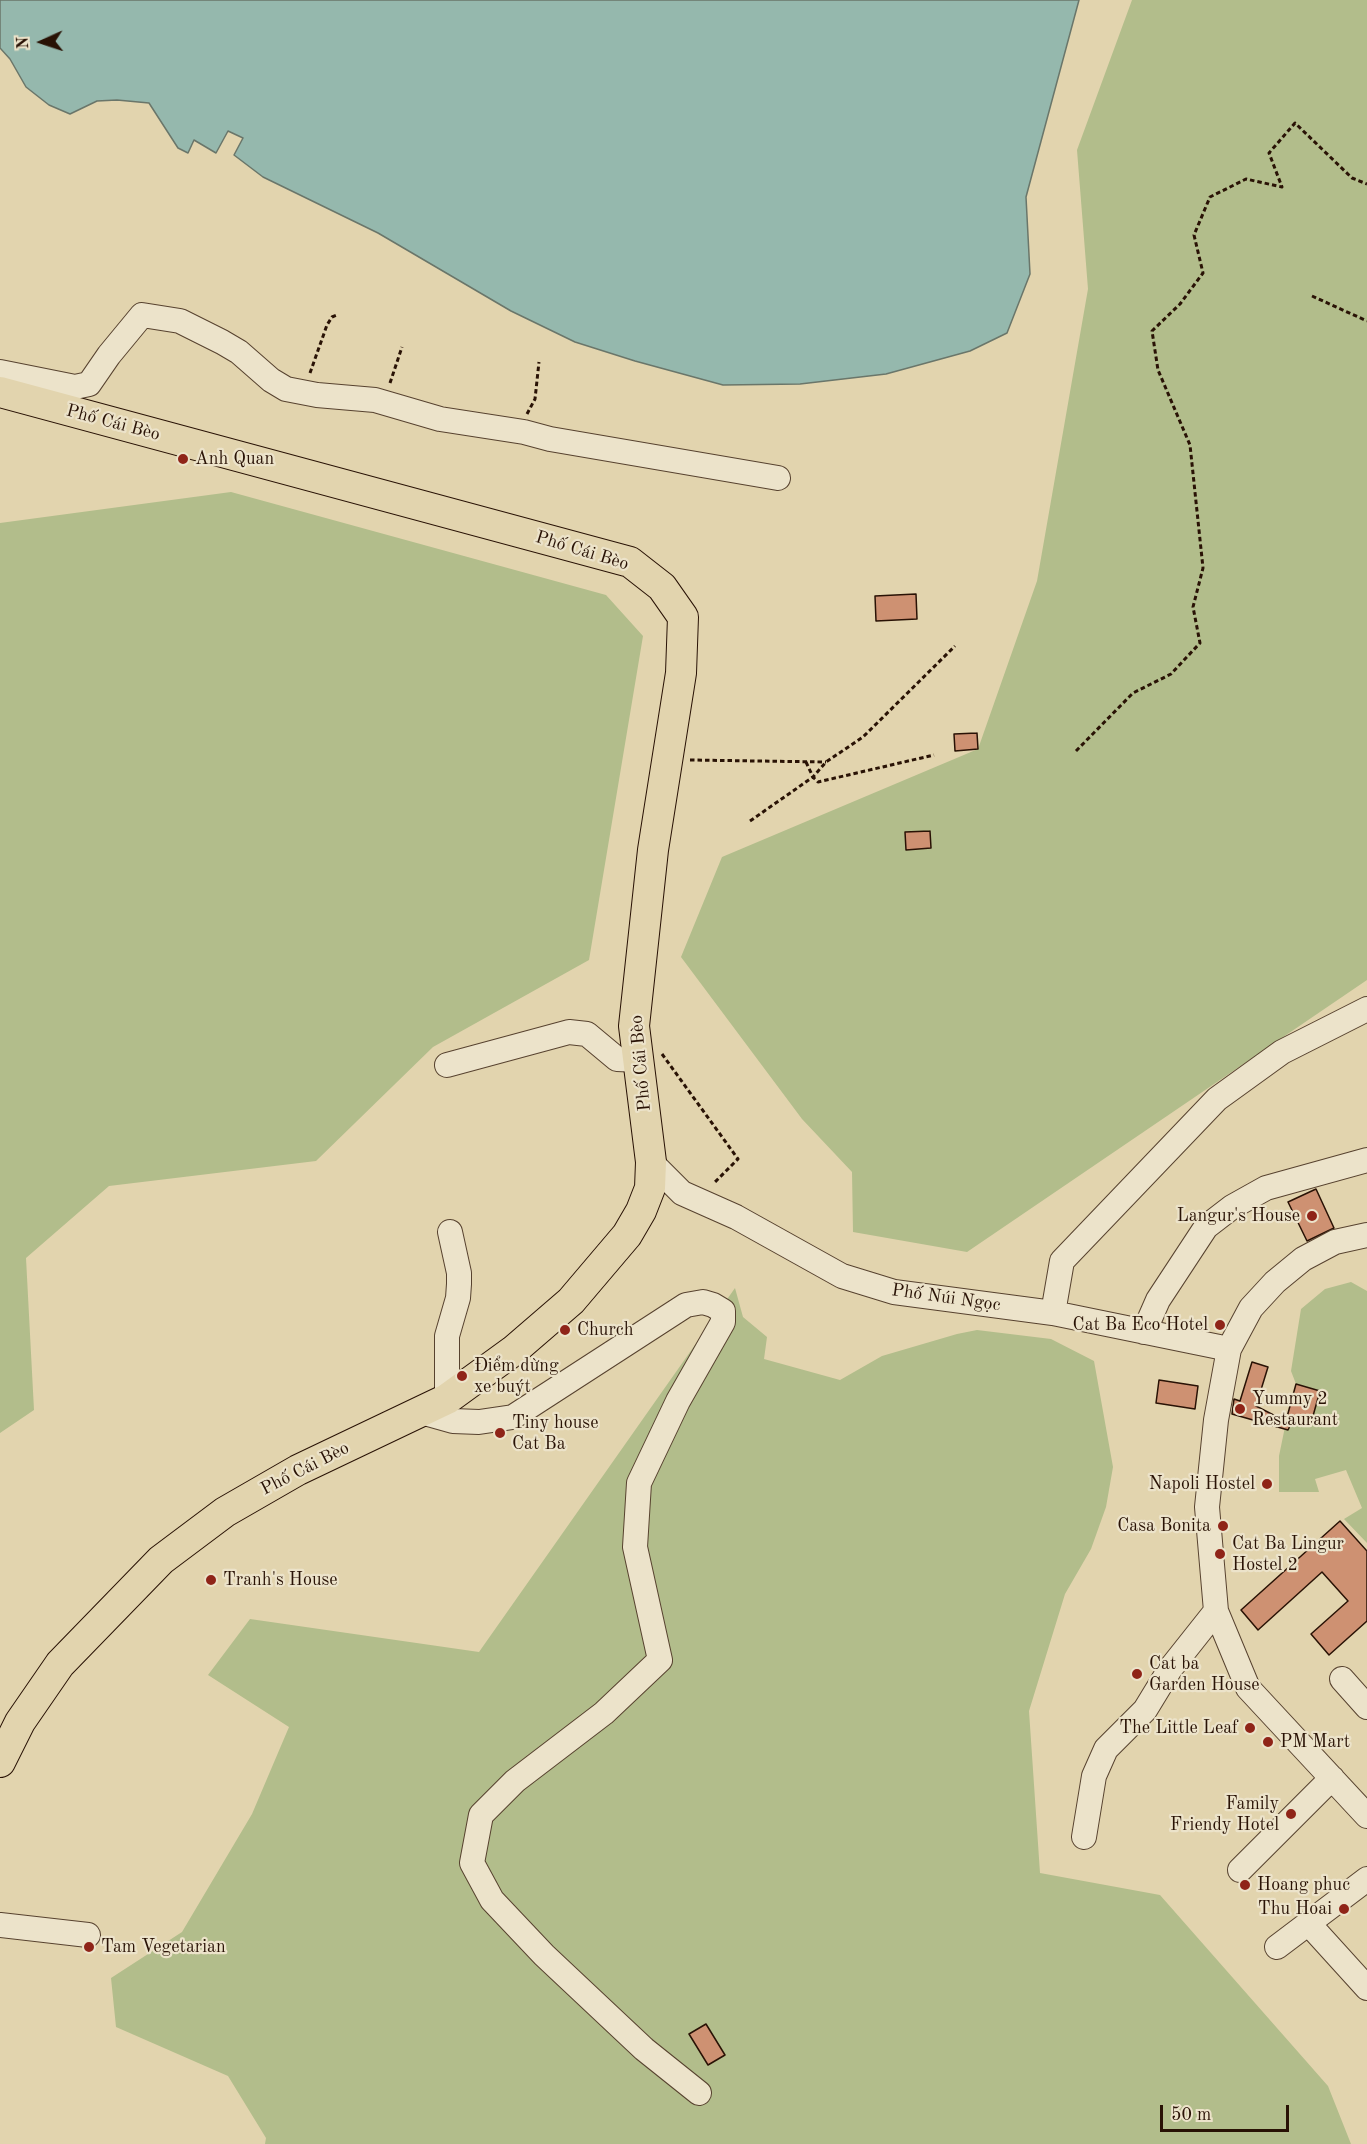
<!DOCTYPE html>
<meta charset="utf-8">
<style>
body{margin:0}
#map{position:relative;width:1367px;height:2144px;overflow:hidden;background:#e2d4ae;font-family:"Old Standard TT",serif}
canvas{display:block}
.north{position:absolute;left:12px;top:12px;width:60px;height:60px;-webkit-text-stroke:4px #ece3ca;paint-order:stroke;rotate:267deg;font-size:16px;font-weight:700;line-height:24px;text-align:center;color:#291205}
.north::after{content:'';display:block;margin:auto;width:21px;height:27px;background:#291205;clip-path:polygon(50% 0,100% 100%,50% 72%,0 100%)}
.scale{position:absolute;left:1160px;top:2105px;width:129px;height:27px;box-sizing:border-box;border:3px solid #291205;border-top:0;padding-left:8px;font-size:18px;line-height:21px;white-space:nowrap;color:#291205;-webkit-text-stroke:4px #ece3ca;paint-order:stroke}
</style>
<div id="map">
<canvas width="1367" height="2144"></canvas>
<div class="north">N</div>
<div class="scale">50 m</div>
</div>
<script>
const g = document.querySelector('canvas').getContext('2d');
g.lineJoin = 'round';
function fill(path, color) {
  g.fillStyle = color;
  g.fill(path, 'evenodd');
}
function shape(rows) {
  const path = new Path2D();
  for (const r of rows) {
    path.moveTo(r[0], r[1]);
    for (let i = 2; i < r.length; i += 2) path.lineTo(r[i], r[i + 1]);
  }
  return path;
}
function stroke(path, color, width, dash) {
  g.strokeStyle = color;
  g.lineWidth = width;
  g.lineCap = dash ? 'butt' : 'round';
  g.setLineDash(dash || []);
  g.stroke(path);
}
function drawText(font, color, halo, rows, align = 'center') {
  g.font = font + ' "Old Standard TT",serif';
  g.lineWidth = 4.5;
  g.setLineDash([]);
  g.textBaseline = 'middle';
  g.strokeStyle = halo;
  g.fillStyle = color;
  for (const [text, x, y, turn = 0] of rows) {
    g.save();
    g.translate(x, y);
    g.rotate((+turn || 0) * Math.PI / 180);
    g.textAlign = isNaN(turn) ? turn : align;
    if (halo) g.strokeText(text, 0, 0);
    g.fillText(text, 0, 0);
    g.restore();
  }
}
const green = shape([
 [1132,0,1367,0,1367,980,967,1252,853,1232,852,1172,802,1119,681,957,722,857,978,749,1037,581,1088,289,1077,150],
 [231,492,606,595,643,636,589,960,433,1047,316,1161,109,1186,26,1258,34,1410,0,1433,0,523],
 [1351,1282,1367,1291,1367,1543,1344,1519,1362,1508,1346,1470,1315,1479,1319,1492,1279,1492,1279,1456,1287,1417,1311,1423,1320,1391,1296,1384,1291,1371,1301,1309,1325,1289],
 [735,1288,743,1317,767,1337,764,1359,840,1380,882,1356,957,1334,977,1330,1051,1339,1094,1361,1113,1467,1106,1507,1091,1549,1065,1594,1029,1711,1040,1873,1160,1895,1328,2086,1351,2144,265,2144,266,2138,228,2076,116,2027,111,1978,182,1932,252,1814,289,1727,208,1675,250,1619,479,1652]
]);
const water = shape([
 [0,0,1079,0,1026,197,1030,274,1007,333,970,351,886,374,800,384,723,385,635,361,575,342,511,311,378,233,263,177,234,155,243,138,228,131,216,153,194,140,188,153,178,148,149,103,117,100,97,101,70,114,49,105,26,87,10,59,0,48,0,0]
]);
const building = shape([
 [916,594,917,619,876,621,875,596,916,594],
 [977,733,978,749,955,751,954,734,977,733],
 [930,831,931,848,906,850,905,832,930,831],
 [1316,1189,1334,1228,1307,1241,1288,1202,1316,1189],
 [1252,1362,1268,1367,1256,1406,1291,1424,1288,1430,1232,1414,1234,1399,1240,1401,1252,1362],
 [1159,1380,1198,1386,1195,1409,1156,1403,1159,1380],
 [1296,1384,1320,1391,1311,1423,1287,1417,1296,1384],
 [1340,1521,1367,1551,1367,1621,1329,1655,1311,1634,1348,1601,1322,1572,1258,1630,1241,1610,1340,1521],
 [706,2024,725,2055,708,2065,689,2034,706,2024]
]);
const path = shape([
 [1312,296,1367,321],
 [310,373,327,325,332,317,337,315],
 [390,383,402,347],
 [527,414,535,399,539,362],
 [1076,751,1133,693,1171,674,1200,643,1193,607,1203,568,1190,445,1158,370,1152,331,1180,304,1203,273,1194,235,1210,197,1246,179,1282,187,1269,153,1295,123,1352,178,1367,184],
 [690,760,826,762],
 [806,762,813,777,818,782,934,755],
 [750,821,813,777,826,762,863,737,955,646],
 [662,1054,738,1159,713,1184]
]);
const minor = shape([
 [0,372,75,387,89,384,109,355,142,315,180,321,222,342,239,352,271,380,286,389,317,395,375,400,440,419,524,432,550,439,778,478],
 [447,1065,569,1032,587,1034,617,1059,639,1060],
 [651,1162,682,1193,736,1217,842,1276,894,1292,1053,1313,1229,1349],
 [1367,1235,1335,1242,1303,1259,1275,1282,1251,1308,1229,1349,1216,1420,1207,1507,1216,1611,1248,1688,1367,1816],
 [1053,1313,1062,1261,1217,1099,1282,1052,1367,1009],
 [1144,1332,1158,1300,1206,1227,1232,1207,1266,1188,1367,1160],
 [447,1399,447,1336,458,1298,459,1284,459,1273,450,1232],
 [421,1412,453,1421,479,1422,513,1417,686,1305,703,1302,713,1305,723,1311,723,1322,678,1401,639,1483,635,1547,660,1660,604,1713,515,1781,481,1815,472,1863,492,1900,544,1955,644,2049,699,2093],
 [1342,1679,1367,1707],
 [1084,1837,1094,1776,1106,1749,1145,1710,1170,1669,1216,1611],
 [1240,1870,1332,1778],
 [1308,1923,1367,1988],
 [0,1925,88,1935],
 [1277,1947,1367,1879]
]);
const major = shape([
 [0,392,630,562,662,587,683,617,681,673,653,850,634,1026,651,1162,650,1188,641,1211,627,1235,571,1301,513,1351,447,1399,298,1470,225,1512,161,1560,60,1664,20,1722,0,1762]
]);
const markers = [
 [183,459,6,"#8f2418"],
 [1312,1216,6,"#8f2418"],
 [1220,1325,6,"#8f2418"],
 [565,1330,6,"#8f2418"],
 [462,1376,6,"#8f2418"],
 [1240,1409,6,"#8f2418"],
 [500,1433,6,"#8f2418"],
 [1267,1484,6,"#8f2418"],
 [1223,1526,6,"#8f2418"],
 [1220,1554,6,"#8f2418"],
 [211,1580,6,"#8f2418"],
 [1137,1674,6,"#8f2418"],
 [1250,1728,6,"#8f2418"],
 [1268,1742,6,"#8f2418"],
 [1291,1814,6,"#8f2418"],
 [1245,1885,6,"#8f2418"],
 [1344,1909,6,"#8f2418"],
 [89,1947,6,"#8f2418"]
];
const streetNames = [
 ["Phố Cái Bèo",113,423,15],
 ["Phố Cái Bèo",582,551,17],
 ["Phố Cái Bèo",641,1063,-95],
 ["Phố Núi Ngọc",946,1298,8],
 ["Phố Cái Bèo",305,1469,-27]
];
const poiNames = [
 ["Anh Quan",195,459],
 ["Langur's House",1300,1216,"right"],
 ["Cat Ba Eco Hotel",1208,1325,"right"],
 ["Church",577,1330],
 ["Điểm dừng",474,1366],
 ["xe buýt",474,1387],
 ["Yummy 2",1252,1399],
 ["Restaurant",1252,1420],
 ["Tiny house",512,1423],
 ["Cat Ba",512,1444],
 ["Napoli Hostel",1255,1484,"right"],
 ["Casa Bonita",1211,1526,"right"],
 ["Cat Ba Lingur",1232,1544],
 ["Hostel 2",1232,1565],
 ["Tranh's House",223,1580],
 ["Cat ba",1149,1664],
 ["Garden House",1149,1685],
 ["The Little Leaf",1238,1728,"right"],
 ["PM Mart",1280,1742],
 ["Family",1279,1804,"right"],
 ["Friendy Hotel",1279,1825,"right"],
 ["Hoang phuc",1257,1885],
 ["Thu Hoai",1332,1909,"right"],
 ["Tam Vegetarian",101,1947]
];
fill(green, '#b2bd8b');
fill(water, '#95b8ad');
stroke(water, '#6a766a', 1.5);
fill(building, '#ce9172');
stroke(building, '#291205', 1.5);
stroke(minor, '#57422f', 26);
stroke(major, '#291205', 32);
stroke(path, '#291205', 3, [4.5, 3]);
stroke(minor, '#ece3ca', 24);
stroke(major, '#e2d4ae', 30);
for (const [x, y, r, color] of markers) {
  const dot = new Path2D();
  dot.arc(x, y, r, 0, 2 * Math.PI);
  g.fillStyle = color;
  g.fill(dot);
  stroke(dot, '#ece3ca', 2);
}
drawText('18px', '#291205', '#ece3ca', streetNames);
drawText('18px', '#291205', '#ece3ca', poiNames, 'left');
</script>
